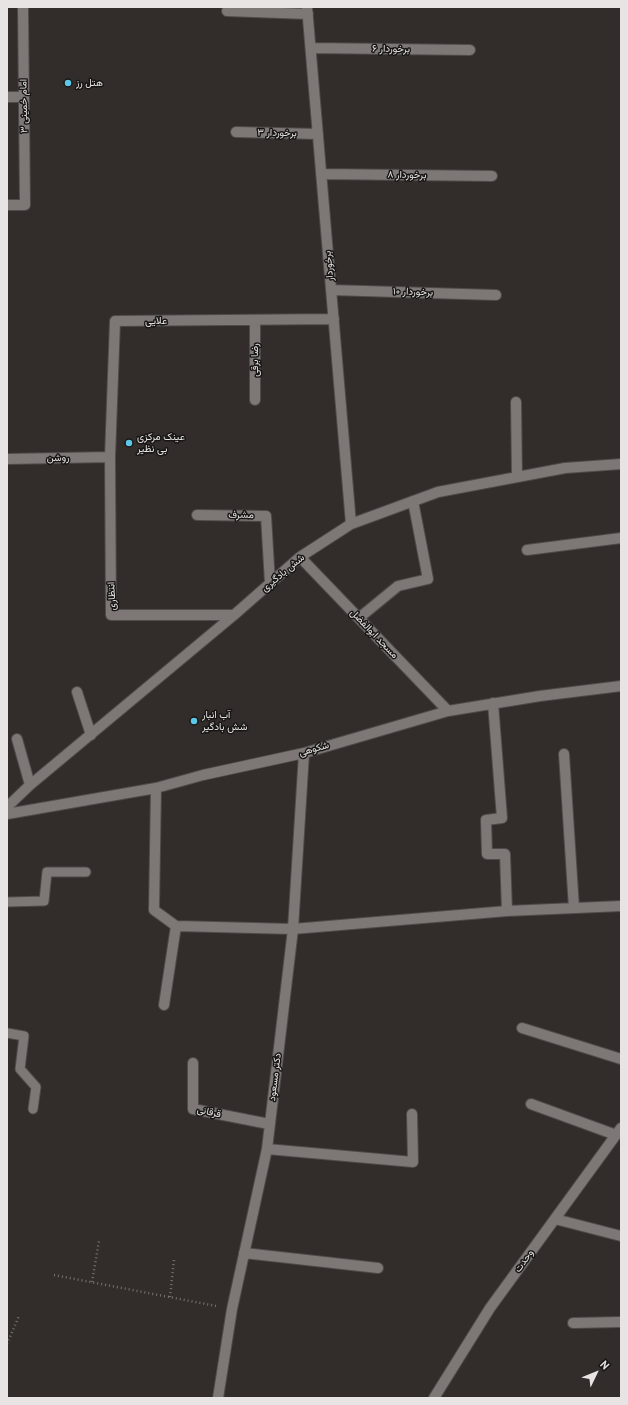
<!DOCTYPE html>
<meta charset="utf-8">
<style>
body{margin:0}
#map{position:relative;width:628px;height:1405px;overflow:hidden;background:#322d2b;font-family:"PT Sans",sans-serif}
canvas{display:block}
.frame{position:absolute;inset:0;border:8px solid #e7e4e3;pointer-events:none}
.north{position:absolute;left:576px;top:1353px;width:40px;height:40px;-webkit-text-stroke:3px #181615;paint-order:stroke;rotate:47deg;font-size:11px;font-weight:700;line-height:16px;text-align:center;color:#e7e4e3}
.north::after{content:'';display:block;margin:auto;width:14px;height:18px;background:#e7e4e3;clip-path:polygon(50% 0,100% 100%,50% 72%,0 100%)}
</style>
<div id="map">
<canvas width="628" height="1405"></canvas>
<div class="frame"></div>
<div class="north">N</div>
</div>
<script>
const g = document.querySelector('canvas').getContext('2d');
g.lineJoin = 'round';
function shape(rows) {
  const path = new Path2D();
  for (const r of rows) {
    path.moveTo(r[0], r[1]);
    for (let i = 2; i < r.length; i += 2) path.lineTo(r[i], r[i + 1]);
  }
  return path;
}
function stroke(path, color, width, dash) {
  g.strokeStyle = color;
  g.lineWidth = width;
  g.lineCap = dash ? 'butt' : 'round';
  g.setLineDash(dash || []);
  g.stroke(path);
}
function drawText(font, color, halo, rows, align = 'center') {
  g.font = font + ' "PT Sans",Vazirmatn,sans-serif';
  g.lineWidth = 3;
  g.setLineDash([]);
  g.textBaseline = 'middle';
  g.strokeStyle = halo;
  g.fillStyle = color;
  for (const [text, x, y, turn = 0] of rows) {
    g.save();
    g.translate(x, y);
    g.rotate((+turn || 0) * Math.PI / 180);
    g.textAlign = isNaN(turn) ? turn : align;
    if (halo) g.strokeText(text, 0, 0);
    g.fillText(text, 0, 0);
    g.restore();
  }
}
const path = shape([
 [54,1275,216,1306],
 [92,1282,99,1241],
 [170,1297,174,1260],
 [7,1344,19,1316]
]);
const lane = shape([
 [7,902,44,901,47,872,86,872],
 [7,1033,24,1036,20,1069,36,1087,33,1109]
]);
const street = shape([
 [307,7,351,524],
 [227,11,308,14],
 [311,48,470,50],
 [7,97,24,97],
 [236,132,318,134],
 [321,174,492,176],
 [7,205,25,205,23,7],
 [331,290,496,295],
 [255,400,255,320],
 [516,402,517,477],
 [7,459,110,457],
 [197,515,266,516,270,583],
 [527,550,621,538],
 [300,557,448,711],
 [234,615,111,615,110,457,115,321,334,319],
 [359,618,398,586,428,579,413,501],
 [77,692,91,735],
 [493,703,502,818,486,820,487,854,505,854,507,911],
 [17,739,30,785],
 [564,754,574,908],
 [156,788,154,910,176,926,293,929,507,911,621,906],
 [7,807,30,785,234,615,300,557,351,524,438,492,565,468,621,464],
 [7,814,156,788,203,775,304,753,448,711,540,696,621,686],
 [164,1005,176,926],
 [522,1028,621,1059],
 [193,1063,193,1109,269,1124],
 [531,1104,616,1135],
 [267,1149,413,1162,412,1114],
 [555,1219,621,1236],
 [244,1253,378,1268],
 [573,1323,621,1322],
 [218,1398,232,1309,267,1149,293,929,304,753],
 [434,1398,490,1308,621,1128]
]);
const markers = [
 [68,83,4,"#5cc7e7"],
 [129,443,4,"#5cc7e7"],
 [194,721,4,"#5cc7e7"]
];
const streetNames = [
 ["برخوردار ۶",391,49,1],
 ["امام خمینی ۳",24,106,-91],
 ["برخوردار ۳",277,133,1],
 ["برخوردار ۸",407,175,1],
 ["برخوردار",329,266,-95],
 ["برخوردار ۱۰",413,292,2],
 ["علایی",156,321],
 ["رضا برقی",255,360,-90],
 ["روشن",58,458,-1],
 ["مشرف",241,515,1],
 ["شش بادگیری",283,573,-40],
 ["انتظاری",112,596,-93],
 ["مسجد ابوالفضل",374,634,46],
 ["شکوهی",314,749,-16],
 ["دکتر مسعود",275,1077,-83],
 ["قرقانی",209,1112,13],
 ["وحدت",524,1261,-54]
];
const poiNames = [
 ["هتل رز",76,83],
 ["عینک مرکزی",137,437],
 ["بی نظیر",137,449],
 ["آب انبار",202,715],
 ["شش بادگیر",202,727]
];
stroke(lane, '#4f4b4a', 11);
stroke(street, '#4f4b4a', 12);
stroke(path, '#767270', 2.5, [1, 3]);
stroke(lane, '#7d7876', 9);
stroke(street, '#7d7876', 10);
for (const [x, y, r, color] of markers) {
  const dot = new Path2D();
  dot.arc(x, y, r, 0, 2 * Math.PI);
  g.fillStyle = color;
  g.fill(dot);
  stroke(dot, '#181615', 1.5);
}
drawText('10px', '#e7e4e3', '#181615', streetNames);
drawText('10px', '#e7e4e3', '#181615', poiNames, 'left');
</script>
